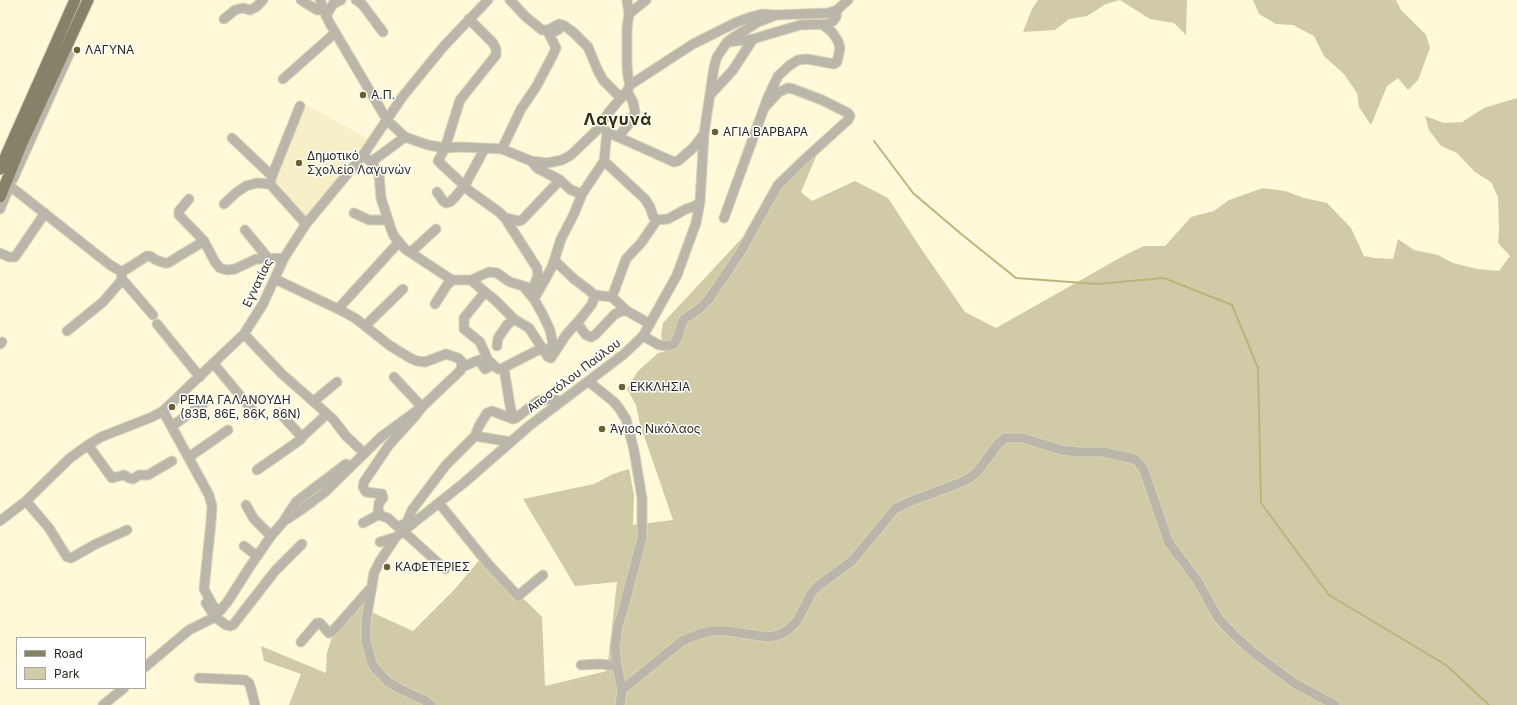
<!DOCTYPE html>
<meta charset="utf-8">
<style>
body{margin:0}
#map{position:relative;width:1517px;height:705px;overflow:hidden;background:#fff9d9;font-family:Inter,sans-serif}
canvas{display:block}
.legend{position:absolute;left:16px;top:637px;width:130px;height:52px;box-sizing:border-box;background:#fff;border:1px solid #a9a9a4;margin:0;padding:5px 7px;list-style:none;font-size:12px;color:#29271b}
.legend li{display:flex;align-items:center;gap:8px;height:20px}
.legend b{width:20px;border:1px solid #a9a9a4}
</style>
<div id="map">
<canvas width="1517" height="705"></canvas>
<ul class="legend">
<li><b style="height:5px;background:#868169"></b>Road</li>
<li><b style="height:11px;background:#d1caa7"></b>Park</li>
</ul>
</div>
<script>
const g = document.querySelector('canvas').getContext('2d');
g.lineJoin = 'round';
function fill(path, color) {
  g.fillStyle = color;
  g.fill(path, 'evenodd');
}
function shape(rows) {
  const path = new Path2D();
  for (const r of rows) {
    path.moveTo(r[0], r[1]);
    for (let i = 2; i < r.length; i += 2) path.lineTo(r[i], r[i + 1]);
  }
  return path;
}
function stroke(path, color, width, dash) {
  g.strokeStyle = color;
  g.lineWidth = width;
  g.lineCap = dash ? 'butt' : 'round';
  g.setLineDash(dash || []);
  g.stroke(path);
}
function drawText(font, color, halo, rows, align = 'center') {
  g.font = font + ' Inter,sans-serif';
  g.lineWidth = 3;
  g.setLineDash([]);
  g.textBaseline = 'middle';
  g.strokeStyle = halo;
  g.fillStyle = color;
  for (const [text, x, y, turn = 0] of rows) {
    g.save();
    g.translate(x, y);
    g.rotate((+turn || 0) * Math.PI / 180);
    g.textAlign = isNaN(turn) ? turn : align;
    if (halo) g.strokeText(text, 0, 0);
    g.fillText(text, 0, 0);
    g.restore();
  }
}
const built = shape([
 [304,103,370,140,309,218,272,184]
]);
const green = shape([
 [1038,0,1187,0,1186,35,1174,23,1150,19,1120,0,1106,4,1087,16,1069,19,1055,30,1023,32,1032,9],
 [1253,0,1396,0,1401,10,1426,35,1430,48,1418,80,1408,90,1398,78,1387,86,1371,125,1359,107,1357,93,1344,74,1324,56,1314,36,1293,25,1276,24,1259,14],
 [1517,98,1517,705,289,705,301,674,264,661,261,646,326,673,327,653,336,624,368,586,378,586,371,612,413,631,454,590,482,557,542,617,545,686,607,671,617,582,575,586,523,499,594,484,613,474,629,469,634,495,633,525,673,520,640,424,636,405,627,389,638,371,658,353,666,351,661,336,663,323,744,236,752,238,782,186,821,145,801,192,812,201,855,181,888,198,922,250,965,312,996,328,1125,255,1144,246,1165,246,1191,217,1214,211,1229,200,1263,188,1285,191,1304,198,1327,203,1351,228,1364,256,1374,258,1393,259,1398,239,1414,250,1438,255,1453,263,1477,269,1499,271,1510,256,1498,243,1499,230,1498,197,1491,182,1475,172,1457,153,1441,146,1429,130,1425,116,1444,123,1462,122,1484,108]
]);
const stream = shape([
 [874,141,913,193,960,233,1016,278,1097,284,1164,278,1232,305,1258,368,1261,503,1329,595,1446,665,1489,705]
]);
const minor = shape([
 [301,0,317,10,323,10],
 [320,0,329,22,387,120,405,137,428,145,445,148,460,147,502,149,531,161,547,163,562,160,571,155,596,131,609,112,627,91,630,85,693,44,737,22,751,17,762,14,776,15,828,13,837,10,848,0],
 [356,0,362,4,383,32],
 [510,0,526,17,542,30,548,30,559,24,563,25,573,32,588,47,598,71,603,80,621,98],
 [627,0,629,14,627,28,627,65,628,77,630,85],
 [629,14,646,0],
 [326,16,333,4,341,0],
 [224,19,235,10,243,8,250,10,256,7,263,0],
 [728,42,753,39,800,25,827,24,833,21,836,17,837,10],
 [283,79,335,33],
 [710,95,733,70,753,39],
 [603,128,607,132,604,161],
 [607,132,674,162,678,161,693,148,704,134],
 [618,137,633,119,635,112,633,102,627,91],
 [232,138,272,176,270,184,306,224],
 [502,149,521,109,536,87,553,55,556,48,549,34,558,30],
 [363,155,371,162,379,174,381,198,391,229,394,236,405,249,452,280,471,280,489,272,497,273,510,282,530,288,534,286,538,275,537,268,505,218,499,212,471,192,438,161,445,148,460,100,496,55,496,49,493,43,469,19],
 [531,161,537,168,560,180,571,190,582,194,604,161,645,199,650,207,653,216,657,220],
 [371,162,405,137],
 [272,176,300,106],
 [13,179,70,52],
 [10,186,110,265,122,272],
 [437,192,443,201,446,203,450,202,455,197,465,185,485,148],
 [189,199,179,211,179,215,204,241],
 [224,204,237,192,246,186,257,183,270,184],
 [0,209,8,190],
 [354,213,369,220,388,220],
 [505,218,519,221,522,220,560,180],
 [724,218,768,97,778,76,790,65,798,60,807,59,834,64,837,62,840,48,838,41,832,32,822,24],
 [245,230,268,258],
 [411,252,436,229],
 [0,253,9,257,15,257,45,213],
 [122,272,147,256,150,256,156,260,165,263,168,263,204,241,215,262,220,268,227,270,235,269,256,259,284,258],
 [122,279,153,315],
 [275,279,338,309],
 [471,280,485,292,464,318,464,329,480,342,488,360,498,369,501,369,536,351,542,349,549,349,552,348,553,344,550,330,543,315,534,299,523,286],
 [485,292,495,300,514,319,529,328,548,357,551,358,566,335,582,317,592,304,594,298,594,295,590,291,574,279,554,260],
 [594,295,612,297,627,311],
 [612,297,626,259,641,243,657,220,668,219,686,209,695,206,700,202],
 [534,299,552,267,561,239,574,214,582,194],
 [435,304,447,285,452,280],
 [577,323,586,335,591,337,595,335,615,314,622,311,627,311,650,324],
 [157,324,200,377],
 [365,326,403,289],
 [67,331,103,302,121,281,122,272],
 [244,334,281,373,333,419,346,436,361,450],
 [643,336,659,345,668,346,674,344,678,337,681,326,684,319,698,310,709,299,740,253,778,185,806,158,848,120,850,116,848,113,822,100,793,89,788,88,779,92,764,108],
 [0,344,2,342],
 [497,346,498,338,507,325,514,319],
 [214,364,256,415],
 [462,367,479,360,485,369,493,365],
 [504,369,511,411,516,418],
 [588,381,614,402,619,408,626,419,634,450,642,498,642,538,623,610,618,626,615,647,617,666,622,690,620,705],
 [314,401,337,382],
 [163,411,209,495,212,506,211,522,204,589,213,606,220,611,228,601,249,568,271,536,284,521,301,510,325,492,381,437,422,407,461,370,462,362,458,358,446,354,425,362,417,361,410,358,389,345,355,318,338,309,398,243],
 [280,413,300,435,303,436,327,414],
 [172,426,204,403],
 [475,436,479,426,487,413,492,411,513,419,516,418,538,401,550,399,560,401],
 [88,445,112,478,124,475,129,478,133,479,139,475,148,475,172,461],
 [189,457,228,430],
 [257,470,300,440,303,436],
 [26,501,49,528,67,557,71,558,96,544,127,530],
 [439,503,489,565,518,596,543,575],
 [246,505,254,519,271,536],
 [382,516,378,512,379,503,383,498,382,494,366,492,363,487,364,482,389,445,416,415,422,407,394,377],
 [285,519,296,502,346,464],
 [0,521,26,501,70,458,88,445,101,437,152,417,163,411,244,334,263,304,284,258,306,224,363,155,403,96,444,46,488,0],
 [363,523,378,515,388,518,398,527,404,524,409,524],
 [380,542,396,537],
 [244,546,257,556],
 [445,569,403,531,412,510,446,465,475,436,511,442],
 [206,603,215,617,226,625,230,626,233,625,275,571,302,544],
 [301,642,317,623,320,623,329,633,332,632,370,589],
 [581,665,599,664,617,666],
 [145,667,189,630,215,617,218,613],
 [199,678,245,680,249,683,251,689,255,705],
 [622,690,682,641,699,634,712,631,728,631,767,637,779,635,788,630,797,621,812,592,818,586,852,561,895,509,909,502,957,484,970,478,978,471,998,444,1005,438,1023,438,1061,450,1078,452,1103,452,1135,459,1143,468,1169,543,1197,580,1218,618,1235,636,1254,653,1294,683,1335,705],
 [103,705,124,688],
 [431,705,424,700,400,689,388,682,374,667,371,660,366,641,366,620,374,573,380,561,396,537,465,482,529,426,624,354,643,336,677,275,696,223,700,202,704,134,714,67,717,57,727,42,734,37,758,22,776,15]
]);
const major = shape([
 [0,169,75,0],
 [0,197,22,143,88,0]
]);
const markers = [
 [77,50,4,"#6a602d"],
 [363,95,4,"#6a602d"],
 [715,132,4,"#6a602d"],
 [299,163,4,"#6a602d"],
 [622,387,4,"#6a602d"],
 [172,407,4,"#6a602d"],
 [602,429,4,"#6a602d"],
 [387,567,4,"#6a602d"]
];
const poiNames = [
 ["ΛΑΓΥΝΑ",85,50],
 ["Α.Π.",371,95],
 ["ΑΓΙΑ ΒΑΡΒΑΡΑ",723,132],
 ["Δημοτικό",307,156],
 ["Σχολείο Λαγυνών",307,170],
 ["ΕΚΚΛΗΣΙΑ",630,387],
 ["ΡΕΜΑ ΓΑΛΑΝΟΥΔΗ",180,400],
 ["(83Β, 86Ε, 86Κ, 86Ν)",180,414],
 ["Άγιος Νικόλαος",610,429],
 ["ΚΑΦΕΤΕΡΙΕΣ",395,567]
];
const streetNames = [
 ["Εγνατίας",258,283,-64],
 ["Αποστόλου Παύλου",574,376,-37]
];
const districtNames = [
 ["Λαγυνά",618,120]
];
fill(built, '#f7efc8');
fill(green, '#d1caa7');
stroke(stream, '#beb37d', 2);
stroke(minor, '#d8d3b7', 11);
stroke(major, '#d8d3b7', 13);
stroke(minor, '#bab7aa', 9);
stroke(major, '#868169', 11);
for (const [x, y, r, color] of markers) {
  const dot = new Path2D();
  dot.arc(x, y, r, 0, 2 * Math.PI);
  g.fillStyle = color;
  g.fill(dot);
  stroke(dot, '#fff', 1.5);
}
drawText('12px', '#29271b', '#fff', poiNames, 'left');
drawText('12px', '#29271b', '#fff', streetNames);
g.letterSpacing = '1px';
drawText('bold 16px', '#342c00', '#fff', districtNames);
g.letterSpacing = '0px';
</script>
